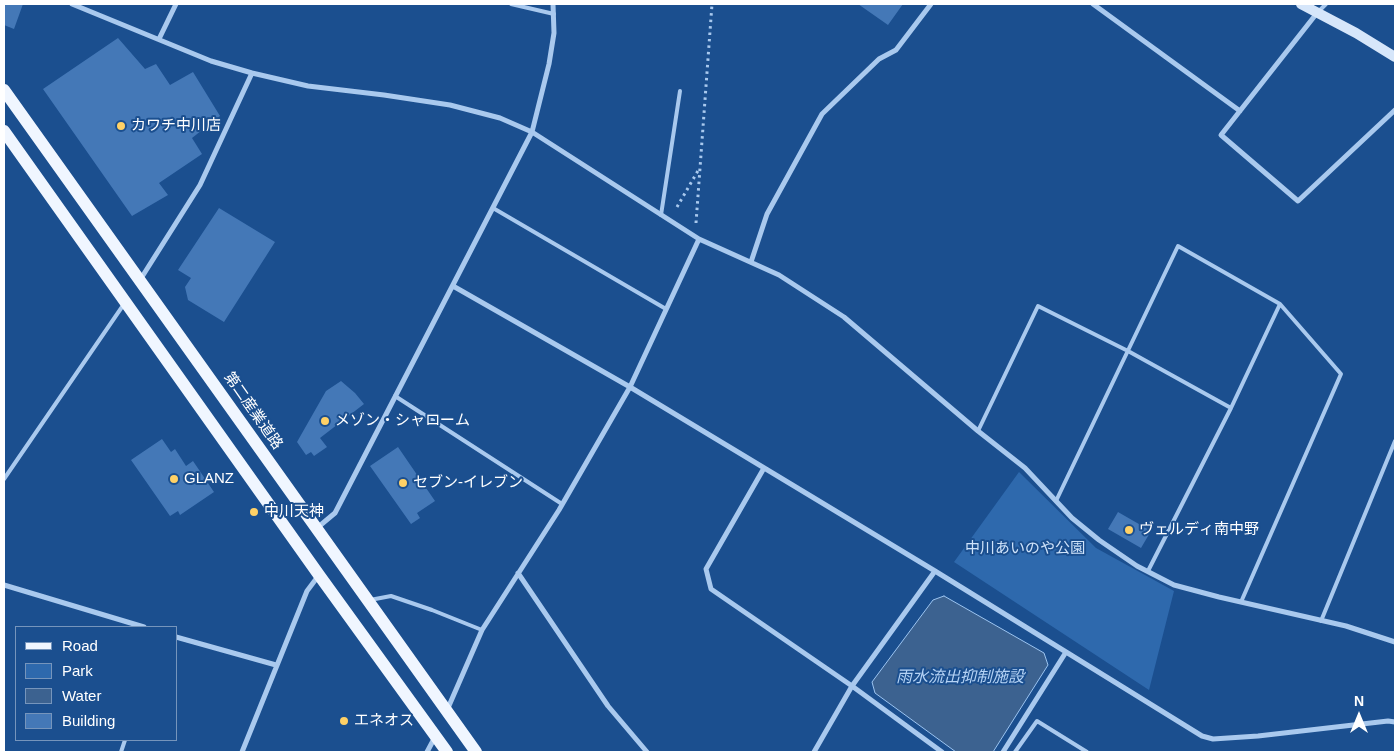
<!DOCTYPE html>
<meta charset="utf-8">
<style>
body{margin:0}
#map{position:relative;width:1399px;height:756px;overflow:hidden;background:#1b4f8f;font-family:Arial,sans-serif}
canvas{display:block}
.frame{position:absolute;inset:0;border:5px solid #fff;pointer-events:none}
.legend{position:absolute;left:15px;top:626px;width:162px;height:115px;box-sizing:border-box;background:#1b4f8f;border:1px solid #7695bc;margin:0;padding:6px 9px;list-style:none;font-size:15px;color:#fff}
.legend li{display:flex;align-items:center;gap:10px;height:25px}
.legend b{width:25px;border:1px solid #7695bc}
.north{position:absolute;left:1334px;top:691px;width:50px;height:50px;-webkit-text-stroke:4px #1b4f8f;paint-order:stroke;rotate:0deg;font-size:14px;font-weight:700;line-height:20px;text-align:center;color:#fff}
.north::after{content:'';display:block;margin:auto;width:18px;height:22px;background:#fff;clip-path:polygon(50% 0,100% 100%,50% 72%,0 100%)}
</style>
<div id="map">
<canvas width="1399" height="756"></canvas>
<div class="frame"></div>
<ul class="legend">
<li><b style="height:6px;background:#f0f6ff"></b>Road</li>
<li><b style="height:14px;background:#2e69ad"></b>Park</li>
<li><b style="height:14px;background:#3c6290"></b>Water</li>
<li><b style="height:14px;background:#4478b7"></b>Building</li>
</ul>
<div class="north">N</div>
</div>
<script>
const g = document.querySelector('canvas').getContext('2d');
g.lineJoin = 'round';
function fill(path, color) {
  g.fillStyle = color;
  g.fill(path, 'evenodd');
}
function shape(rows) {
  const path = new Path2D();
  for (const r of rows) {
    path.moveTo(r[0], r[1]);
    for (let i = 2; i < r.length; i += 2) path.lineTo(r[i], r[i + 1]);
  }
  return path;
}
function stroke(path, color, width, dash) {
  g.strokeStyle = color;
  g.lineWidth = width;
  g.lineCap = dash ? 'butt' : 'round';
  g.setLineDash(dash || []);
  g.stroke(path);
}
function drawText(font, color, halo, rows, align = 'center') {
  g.font = font + ' Arial,"Noto Sans JP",sans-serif';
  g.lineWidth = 4;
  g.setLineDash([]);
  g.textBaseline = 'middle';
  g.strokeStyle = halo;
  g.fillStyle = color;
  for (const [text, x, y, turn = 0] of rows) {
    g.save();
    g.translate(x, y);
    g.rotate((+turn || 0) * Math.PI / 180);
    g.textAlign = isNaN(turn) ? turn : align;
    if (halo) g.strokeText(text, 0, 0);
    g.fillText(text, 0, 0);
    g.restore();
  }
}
const green = shape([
 [1019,472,1096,548,1174,591,1149,690,954,562]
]);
const water = shape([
 [944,596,1044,653,1048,665,993,752,956,752,875,693,872,682,933,600,944,596]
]);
const building = shape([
 [4,4,23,4,14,29,4,25],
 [858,4,903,4,888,25],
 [118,38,145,69,156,64,170,85,193,72,220,116,192,138,202,154,159,183,168,195,132,216,43,89],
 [219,208,275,242,224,322,188,300,185,287,191,278,178,270],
 [341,381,355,393,364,404,320,438,327,447,314,456,311,452,306,455,297,442,326,391],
 [162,439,171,452,175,449,186,466,193,461,214,492,180,515,178,511,170,516,131,460],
 [398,447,435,501,417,513,420,518,411,524,370,466],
 [1118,512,1151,531,1141,548,1108,529]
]);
const path = shape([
 [677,207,699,169],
 [696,223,712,4]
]);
const lane = shape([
 [511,4,554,14],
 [1319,11,1326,4],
 [493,208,666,309],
 [661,215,680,91],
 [395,396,562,504],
 [978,431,1038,306,1128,351,1231,408],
 [4,479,124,304],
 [1056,501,1178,246,1280,304,1231,408,1148,571],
 [370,600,391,596,432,610,482,630],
 [1241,602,1341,374,1280,304],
 [1321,621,1395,441],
 [121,752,125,740],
 [1015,752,1037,721,1087,752]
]);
const street = shape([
 [72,4,211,61,252,73,308,86,384,95,450,105,500,118,532,132,699,239,630,387,559,510,482,630,448,708],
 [1093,4,1240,111],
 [1317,13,1221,135,1298,201,1395,110],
 [159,39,176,4],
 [699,239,779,275,844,317,978,431,1025,468,1072,518,1099,540,1137,566,1174,585,1219,597,1346,626,1395,642],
 [751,262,767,214,822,114,879,59,896,50,931,4],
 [140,280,200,185,252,73],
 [453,286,630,387,935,571,1202,736,1213,739,1258,736,1388,721,1395,722],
 [764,468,706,569,711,589,852,686,942,752],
 [317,528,335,513,532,132,549,64,554,33,553,4],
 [518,573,608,706,647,752],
 [4,585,144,627],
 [176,637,276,665],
 [242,752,307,591,319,575],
 [427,752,435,737],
 [814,752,852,686,935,571],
 [1003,752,1066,652]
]);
const secondary = shape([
 [1301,4,1356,33,1395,57]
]);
const primary = shape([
 [4,90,476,752],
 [4,131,319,575,447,752]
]);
const markers = [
 [121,126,5,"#ffd166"],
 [325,421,5,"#ffd166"],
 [174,479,5,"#ffd166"],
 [403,483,5,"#ffd166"],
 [254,512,5,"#ffd166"],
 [1129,530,5,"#ffd166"],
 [344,721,5,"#ffd166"]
];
const poiNames = [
 ["カワチ中川店",131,126],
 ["メゾン・シャローム",335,421],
 ["GLANZ",184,479],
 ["セブン-イレブン",413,483],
 ["中川天神",264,512],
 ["ヴェルディ南中野",1139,530],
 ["エネオス",354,721]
];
const streetNames = [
 ["第二産業道路",253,411,55]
];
const parkNames = [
 ["中川あいのや公園",1025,549]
];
const waterNames = [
 ["雨水流出抑制施設",960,678]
];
fill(green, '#2e69ad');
fill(water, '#3c6290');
stroke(water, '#9cc4f0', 1);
fill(building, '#4478b7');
stroke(path, '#a9c9ee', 3, [2.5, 4]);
stroke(lane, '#a9c9ee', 4);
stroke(street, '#a9c9ee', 5);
stroke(secondary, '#d6e6fa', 10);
stroke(primary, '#f0f6ff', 12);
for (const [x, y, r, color] of markers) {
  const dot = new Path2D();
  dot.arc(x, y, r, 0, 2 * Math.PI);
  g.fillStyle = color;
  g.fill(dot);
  stroke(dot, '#1b4f8f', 2);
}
drawText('15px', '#fff', '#1b4f8f', poiNames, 'left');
drawText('15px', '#fff', '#1b4f8f', streetNames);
drawText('15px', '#cfe3fa', '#1b4f8f', parkNames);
drawText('italic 16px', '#b5d3f5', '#1b4f8f', waterNames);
</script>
